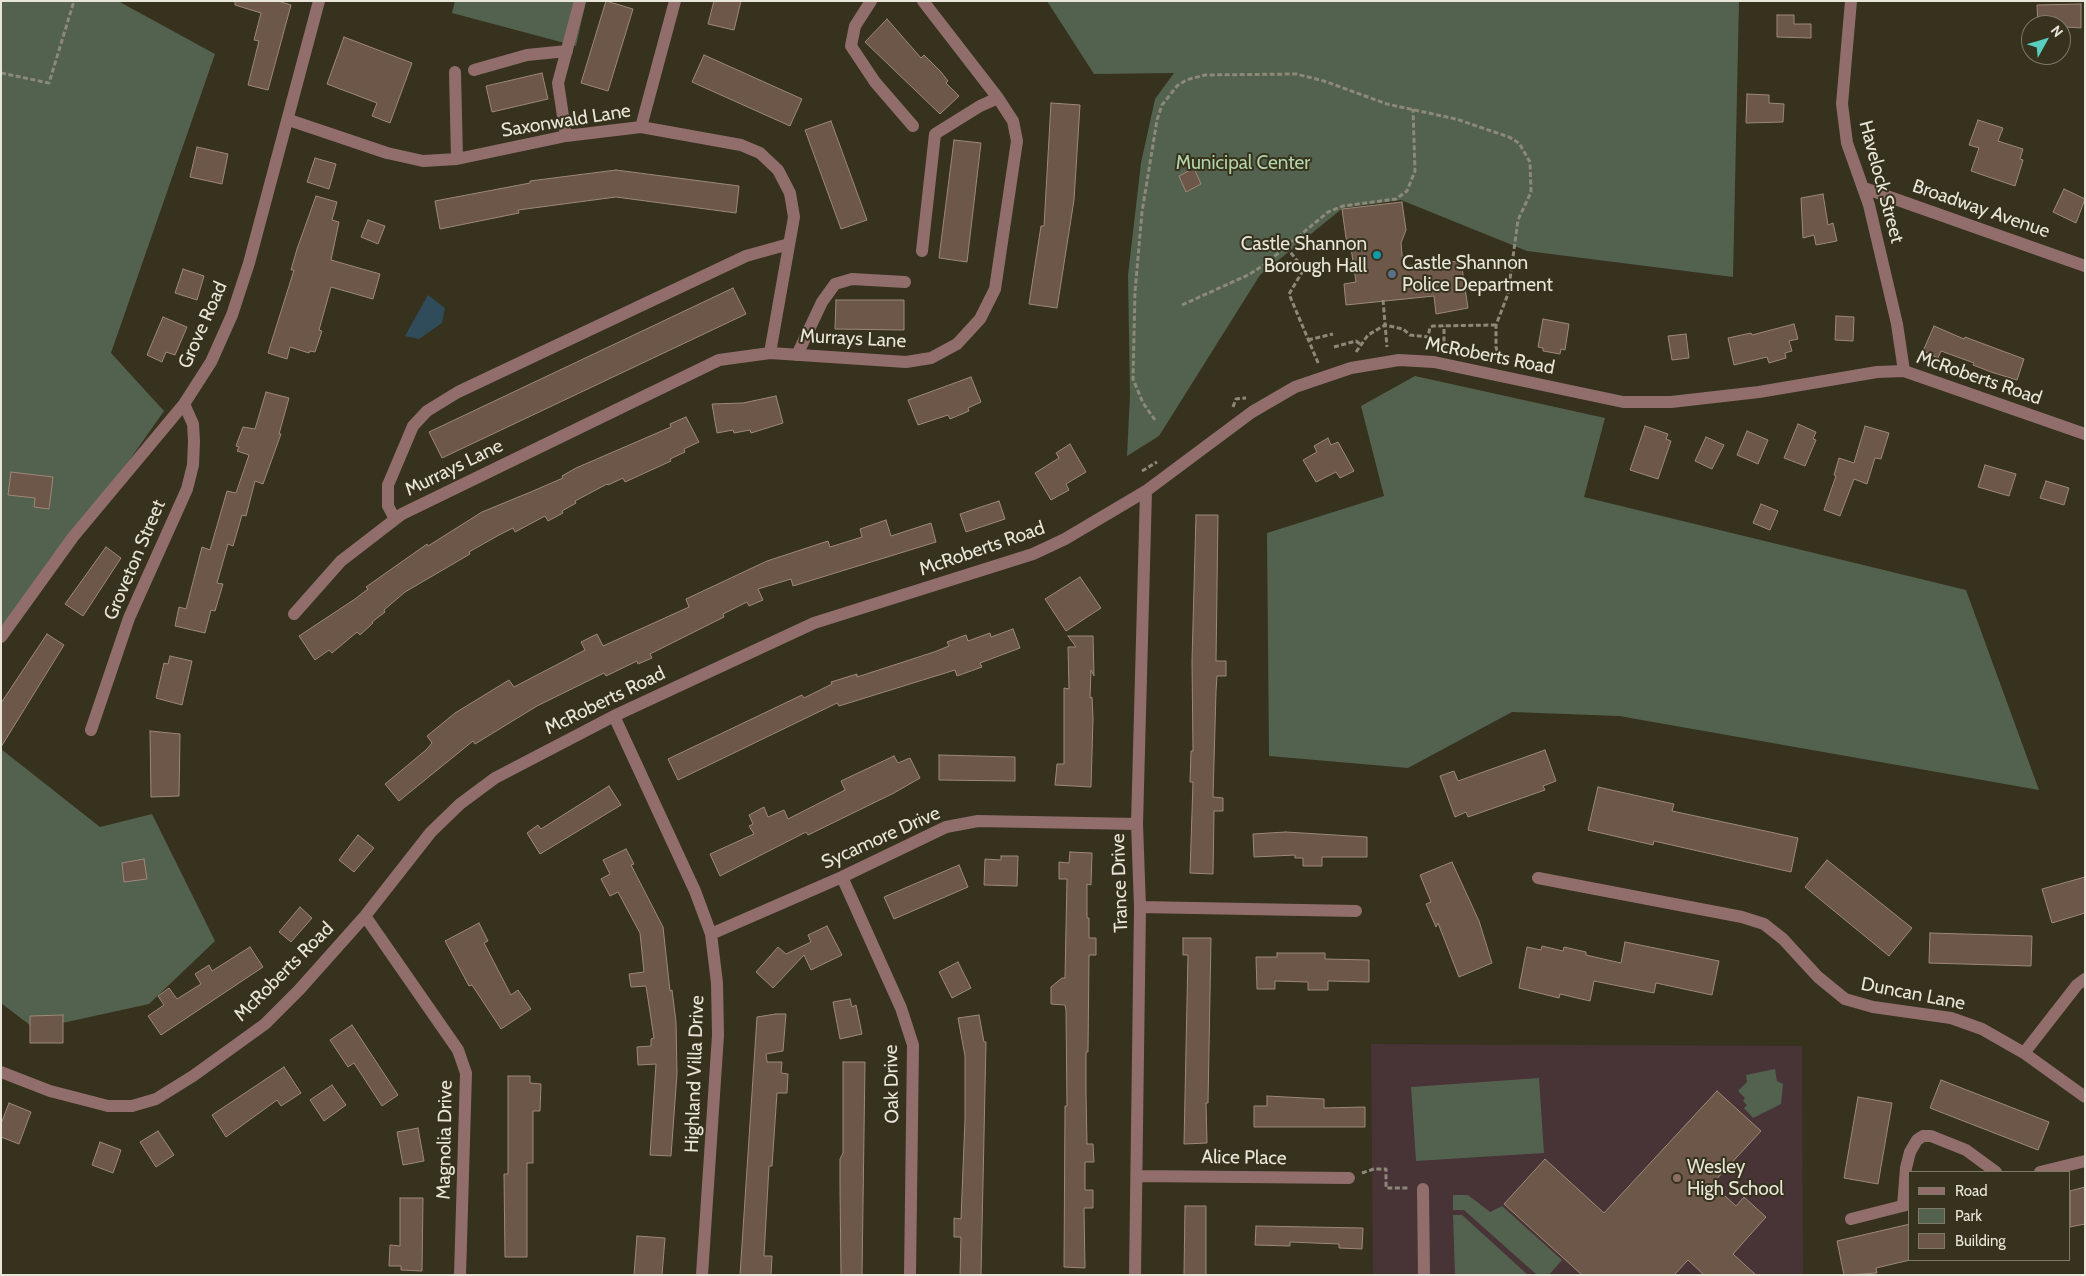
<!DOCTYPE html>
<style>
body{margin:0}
#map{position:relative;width:2086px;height:1276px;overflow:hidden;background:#36321d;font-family:Cabin,sans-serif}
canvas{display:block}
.frame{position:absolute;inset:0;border:2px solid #e8e6d9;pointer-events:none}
.legend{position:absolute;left:1908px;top:1171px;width:162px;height:90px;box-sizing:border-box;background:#36321d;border:1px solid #7d7a68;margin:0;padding:6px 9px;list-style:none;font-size:15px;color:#e8e6d9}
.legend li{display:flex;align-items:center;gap:10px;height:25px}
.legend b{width:25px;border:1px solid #7d7a68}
.north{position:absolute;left:2021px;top:15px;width:50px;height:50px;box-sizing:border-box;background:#36321d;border:1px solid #7d7a68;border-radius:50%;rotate:51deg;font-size:14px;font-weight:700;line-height:20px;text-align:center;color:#e8e6d9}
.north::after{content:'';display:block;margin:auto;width:18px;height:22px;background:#58cec0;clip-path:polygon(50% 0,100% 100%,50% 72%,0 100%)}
</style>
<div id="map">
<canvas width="2086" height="1276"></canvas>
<div class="frame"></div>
<ul class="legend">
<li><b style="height:6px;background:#916e6c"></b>Road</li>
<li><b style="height:14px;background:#53614f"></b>Park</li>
<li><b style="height:14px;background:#6c5749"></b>Building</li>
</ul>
<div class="north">N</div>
</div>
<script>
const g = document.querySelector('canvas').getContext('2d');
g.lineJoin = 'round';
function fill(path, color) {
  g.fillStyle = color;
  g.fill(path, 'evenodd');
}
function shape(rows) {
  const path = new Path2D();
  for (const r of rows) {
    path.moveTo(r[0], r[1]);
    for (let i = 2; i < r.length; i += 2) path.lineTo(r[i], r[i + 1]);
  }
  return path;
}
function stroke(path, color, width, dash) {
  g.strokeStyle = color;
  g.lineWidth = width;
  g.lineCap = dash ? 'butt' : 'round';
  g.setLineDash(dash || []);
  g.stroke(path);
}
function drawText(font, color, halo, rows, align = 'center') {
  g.font = font + ' Cabin,sans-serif';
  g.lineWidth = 4;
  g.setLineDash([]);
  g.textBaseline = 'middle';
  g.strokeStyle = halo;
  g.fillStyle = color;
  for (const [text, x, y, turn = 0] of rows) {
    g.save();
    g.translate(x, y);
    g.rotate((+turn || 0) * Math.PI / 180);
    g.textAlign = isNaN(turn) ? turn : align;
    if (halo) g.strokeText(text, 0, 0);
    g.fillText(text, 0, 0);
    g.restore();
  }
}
const education = shape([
 [1371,1044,1802,1046,1803,1275,1373,1275]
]);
const green = shape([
 [1,1,118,1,215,54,111,353,164,411,1,643],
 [455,1,586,1,576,46,452,13],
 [1047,1,1739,1,1733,277,1527,251,1401,200,1343,208,1260,275,1159,436,1127,456,1130,395,1128,275,1141,163,1155,99,1174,73,1094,74],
 [1415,376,1605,418,1584,497,1966,590,2039,790,1619,716,1512,712,1408,768,1269,756,1267,533,1384,496,1361,406],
 [1,749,100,827,152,814,215,941,149,1004,35,1029,1,1003],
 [1775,1069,1777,1081,1783,1084,1781,1104,1753,1118,1744,1108,1747,1105,1743,1101,1745,1098,1738,1091,1747,1082,1746,1075],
 [1539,1078,1544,1153,1416,1161,1411,1087],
 [1453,1195,1468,1195,1490,1212,1502,1206,1562,1260,1549,1275,1537,1275,1464,1210,1453,1210],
 [1453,1215,1462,1215,1528,1275,1455,1275]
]);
const water = shape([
 [428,295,445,308,442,323,419,339,405,336]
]);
const building = shape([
 [235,1,278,1,291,5,268,90,248,85,259,41,254,40,261,13,235,5,235,1],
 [606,1,633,9,608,91,581,83,606,1],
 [714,1,741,1,734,30,708,24,714,1],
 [2081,4,2081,28,2038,25,2037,5,2081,4],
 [1777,15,1794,15,1794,24,1811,24,1811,38,1777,37,1777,15],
 [887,19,921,58,924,55,941,72,948,81,946,83,959,96,940,114,865,42,887,19],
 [344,37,412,63,390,123,372,116,377,103,327,84,344,37],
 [704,55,802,99,790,126,692,82,704,55],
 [542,73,548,99,492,112,486,86,542,73],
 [1747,94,1769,95,1769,103,1784,104,1783,122,1746,123,1747,94],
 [1051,103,1080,105,1074,200,1057,308,1029,304,1041,226,1044,226,1051,103],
 [1978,120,2003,128,1998,141,2023,149,2020,159,2023,160,2015,186,1971,171,1979,148,1969,145,1978,120],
 [831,121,867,220,841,229,805,130,831,121],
 [954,140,981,143,967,262,939,258,954,140],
 [197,147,228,154,222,184,190,177,197,147],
 [315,158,336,164,329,189,307,182,315,158],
 [1194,168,1201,184,1186,192,1179,176,1194,168],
 [616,170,739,186,736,213,616,197,518,210,519,213,440,229,435,201,530,183,530,181,616,170],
 [2064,189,2085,199,2076,223,2053,212,2064,189],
 [1823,194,1828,225,1833,223,1837,241,1816,245,1814,235,1803,238,1801,198,1823,194],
 [316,196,337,202,332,220,339,222,331,260,380,274,373,299,331,287,319,330,322,331,315,352,310,351,309,353,290,347,287,359,268,353,294,270,291,270,297,249,316,196],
 [1402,202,1406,230,1401,243,1403,266,1461,261,1468,308,1436,314,1434,296,1346,305,1344,284,1356,282,1351,248,1346,238,1342,209,1402,202],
 [368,220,385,226,378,244,361,237,368,220],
 [183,269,204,276,197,300,175,293,183,269],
 [733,288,746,314,442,458,429,432,733,288],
 [836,300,904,300,904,330,835,329,836,300],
 [1836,316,1854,317,1853,341,1835,340,1836,316],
 [163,317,187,327,175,355,166,352,162,362,147,355,163,317],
 [1543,319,1569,324,1565,350,1561,349,1560,354,1543,351,1543,348,1538,347,1543,319],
 [1794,324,1798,339,1789,341,1792,351,1785,353,1786,358,1769,363,1767,357,1734,365,1728,338,1751,333,1752,335,1794,324],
 [1934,326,1964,339,1965,337,2024,359,2017,380,1991,372,1973,365,1974,363,1941,351,1938,358,1923,351,1934,326],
 [1686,334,1689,358,1672,360,1668,336,1686,334],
 [971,377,981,402,968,408,969,411,950,419,948,415,918,425,908,400,971,377],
 [266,392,289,398,279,434,281,434,263,484,255,481,246,516,242,515,233,546,228,544,217,583,223,584,215,611,211,610,205,633,175,626,179,607,186,609,202,547,210,550,227,491,236,493,249,455,237,451,239,447,236,446,243,427,255,429,266,392],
 [776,396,783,423,751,433,750,430,734,433,733,430,717,433,712,404,743,403,776,396],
 [686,417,699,442,684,449,685,452,670,459,671,461,625,482,623,478,608,485,607,484,575,501,576,503,562,511,563,513,548,521,545,516,515,532,513,528,499,535,469,552,470,554,405,592,384,610,385,612,372,622,373,623,360,635,357,632,332,653,329,650,315,660,299,636,355,599,368,589,366,587,427,544,428,546,482,512,533,491,563,478,562,476,576,468,671,427,670,424,686,417],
 [1798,424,1816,432,1813,439,1816,440,1805,466,1784,458,1798,424],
 [1645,426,1668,434,1666,439,1671,441,1658,479,1630,470,1645,426],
 [1865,426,1889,433,1881,459,1875,458,1867,484,1854,479,1840,516,1824,510,1836,476,1834,475,1839,458,1854,463,1865,426],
 [1747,431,1768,440,1758,464,1737,455,1747,431],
 [1706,437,1724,445,1712,469,1695,461,1706,437],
 [1328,438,1331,445,1338,442,1354,471,1340,478,1336,472,1316,482,1303,460,1317,452,1314,446,1328,438],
 [1070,444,1086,472,1066,484,1069,490,1051,500,1035,473,1059,458,1056,453,1070,444],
 [1985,465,2016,474,2009,496,1978,487,1985,465],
 [11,472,53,477,49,509,34,507,35,498,8,495,11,472],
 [2046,481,2069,488,2064,505,2040,498,2046,481],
 [999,501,1005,519,966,532,960,514,999,501],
 [1761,504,1778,511,1770,530,1753,523,1761,504],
 [1196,515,1218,515,1216,661,1226,661,1226,676,1217,676,1216,691,1213,797,1223,798,1223,811,1214,811,1213,874,1190,873,1193,782,1190,782,1191,751,1193,751,1192,661,1196,515],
 [886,520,891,536,931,523,936,542,793,586,791,579,758,589,763,600,749,606,747,602,723,614,724,617,650,654,652,658,638,664,637,661,606,676,604,673,537,706,475,744,473,741,399,801,385,784,426,750,432,743,427,736,455,713,509,680,514,687,585,650,581,642,597,634,603,646,689,607,686,599,767,561,828,541,830,547,862,537,860,529,886,520],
 [106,547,121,558,83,616,65,604,106,547],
 [1080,577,1101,608,1066,631,1045,599,1080,577],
 [1013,629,1020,648,980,663,982,667,957,676,955,670,839,706,837,703,678,780,668,759,802,695,804,698,832,684,831,682,857,674,857,677,934,652,949,646,947,642,966,635,968,641,990,633,991,637,1013,629],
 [47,634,64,645,1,747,1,703,47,634],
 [1068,636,1093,636,1094,676,1091,670,1090,698,1092,697,1093,718,1091,787,1055,785,1057,764,1064,764,1064,688,1069,689,1068,647,1076,647,1068,636],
 [170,656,192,661,182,705,156,698,164,663,168,664,170,656],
 [150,731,180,734,179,796,151,797,150,731],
 [1545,750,1556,781,1543,786,1545,790,1468,817,1466,812,1455,817,1440,776,1454,771,1458,781,1545,750],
 [939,755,1015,757,1015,781,939,780,939,755],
 [894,756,898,763,910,758,920,778,894,793,808,835,806,832,720,876,710,854,754,834,749,826,753,824,749,815,764,807,768,817,784,810,788,819,845,790,841,781,894,756],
 [609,786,621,805,540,854,527,833,538,825,541,829,609,786],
 [1598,787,1674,804,1672,811,1798,838,1791,872,1654,841,1653,845,1588,830,1598,787],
 [1286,832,1367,837,1367,857,1322,857,1322,866,1303,866,1303,858,1295,858,1295,855,1254,857,1253,834,1286,832],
 [358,835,374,848,354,872,339,860,358,835],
 [626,849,634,864,631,865,663,927,670,991,672,990,676,1022,677,1074,671,1156,650,1155,656,1064,638,1065,637,1047,651,1046,651,1039,654,1038,646,986,631,987,629,974,644,972,640,933,618,892,610,896,601,879,610,874,603,860,626,849],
 [1070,852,1092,853,1091,885,1087,884,1087,918,1089,918,1089,938,1096,938,1096,955,1089,955,1088,1052,1086,1052,1086,1094,1087,1144,1093,1144,1094,1162,1085,1162,1085,1190,1093,1190,1093,1208,1084,1208,1085,1268,1064,1267,1065,1106,1067,1106,1066,1010,1065,1005,1051,1004,1051,987,1062,978,1065,978,1067,879,1059,879,1059,862,1069,863,1070,852],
 [1001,856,1018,856,1017,886,984,885,985,859,1001,860,1001,856],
 [144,859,147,879,124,882,122,863,144,859],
 [1827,860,1912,928,1889,956,1805,887,1827,860],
 [1452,862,1479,921,1492,963,1459,977,1438,923,1436,927,1426,904,1431,902,1420,875,1452,862],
 [959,865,968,887,894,919,884,897,959,865],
 [2085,877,2085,913,2052,923,2042,889,2085,877],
 [300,907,312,918,291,942,279,932,300,907],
 [479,923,488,941,484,943,511,995,518,990,531,1009,501,1029,472,985,469,986,445,941,479,923],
 [827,926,842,955,811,970,804,955,773,988,756,972,778,947,786,954,811,942,808,935,827,926],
 [1930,933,2032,936,2031,966,1929,963,1930,933],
 [1183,938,1211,938,1208,1103,1206,1103,1207,1143,1184,1144,1188,955,1183,955,1183,938],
 [1625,942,1719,961,1712,995,1656,983,1654,993,1594,981,1590,1001,1560,994,1559,998,1519,988,1527,947,1541,950,1542,946,1563,951,1564,947,1586,952,1586,955,1621,963,1625,942],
 [250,947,263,967,161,1035,148,1016,164,1005,158,996,169,988,177,999,201,984,195,974,209,965,212,971,250,947],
 [1277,953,1325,953,1325,959,1369,960,1369,982,1328,981,1328,990,1308,990,1308,982,1275,981,1275,989,1257,989,1256,957,1277,957,1277,953],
 [958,962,971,988,952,998,939,972,958,962],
 [850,999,852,1007,856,1005,862,1034,840,1039,833,1002,850,999],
 [776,1014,786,1014,783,1051,766,1054,767,1062,782,1062,781,1073,788,1074,787,1093,777,1093,772,1166,769,1166,764,1256,772,1256,771,1275,740,1275,757,1017,776,1014],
 [63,1015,63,1043,30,1043,30,1016,63,1015],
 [979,1015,984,1042,986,1042,981,1275,960,1275,961,1237,954,1237,954,1218,961,1219,965,1119,965,1056,958,1018,979,1015],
 [352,1025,398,1095,382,1106,354,1063,348,1067,330,1040,352,1025],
 [843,1062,865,1062,862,1275,841,1275,840,1188,840,1159,843,1153,843,1062],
 [284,1067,301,1093,281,1106,277,1100,226,1137,212,1115,284,1067],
 [508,1076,530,1076,530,1083,541,1084,540,1111,533,1111,533,1163,527,1163,527,1257,505,1257,504,1174,508,1174,508,1076],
 [1941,1080,2049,1122,2038,1150,1930,1108,1941,1080],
 [332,1085,346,1105,324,1121,310,1100,332,1085],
 [1717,1091,1761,1131,1712,1184,1736,1206,1744,1197,1766,1217,1733,1254,1756,1275,1704,1275,1688,1260,1674,1275,1582,1275,1504,1204,1545,1159,1604,1213,1717,1091],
 [1267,1096,1324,1099,1324,1108,1365,1107,1365,1127,1254,1127,1254,1106,1267,1106,1267,1096],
 [1858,1097,1892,1103,1878,1184,1844,1178,1858,1097],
 [9,1103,31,1112,19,1144,1,1137,1,1124,9,1103],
 [418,1128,424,1161,403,1165,397,1132,418,1128],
 [158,1131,174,1155,156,1167,140,1142,158,1131],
 [100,1142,121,1150,113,1173,92,1165,100,1142],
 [2085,1187,2085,1224,2070,1227,2070,1191,2085,1187],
 [400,1198,423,1198,422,1271,401,1270,401,1266,389,1266,390,1245,400,1246,400,1198],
 [1185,1206,1206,1206,1206,1275,1184,1275,1185,1206],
 [1910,1224,1910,1260,1876,1268,1877,1273,1844,1275,1837,1241,1910,1224],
 [1256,1226,1363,1228,1362,1249,1339,1248,1339,1244,1290,1242,1290,1246,1255,1245,1256,1226],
 [637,1236,665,1238,662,1275,634,1275,637,1236]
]);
const path = shape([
 [1,73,49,83,74,1],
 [1286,247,1304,269,1289,294,1319,365],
 [1383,300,1387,347],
 [1182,305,1248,275,1264,265,1328,212,1343,206,1396,199,1407,191,1415,171,1413,109],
 [1308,340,1333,334],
 [1334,347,1356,341,1360,344],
 [1444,349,1444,326],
 [1356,352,1368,335,1385,325,1403,329,1410,335,1428,337,1430,327,1433,326,1496,325],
 [1233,407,1236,399,1246,398],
 [1155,420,1143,403,1133,379,1135,292,1142,212,1157,120,1162,105,1177,86,1186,80,1205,75,1296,74,1324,81,1387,104,1456,119,1509,137,1519,143,1530,162,1531,192,1518,220,1508,294,1496,325,1496,347,1500,362],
 [1142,471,1157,462],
 [1362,1173,1374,1169,1386,1169,1386,1188,1408,1188]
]);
const minor = shape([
 [871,1,855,26,851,46,875,82,913,126],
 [1851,1,1842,104,1847,143,1869,205,1897,324,1904,371],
 [474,70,527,55,567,51],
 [455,72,457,159],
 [289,120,387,153,423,161,457,159,566,136,641,127,741,145,760,153,778,170,790,193,794,217,770,353],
 [641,127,675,1],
 [566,136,558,83,580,1],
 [1864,188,2085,266],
 [922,251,935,134,980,106,998,98],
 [797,355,822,302,835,284,852,279,905,282],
 [395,519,388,506,388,485,413,426,427,411,458,392,746,256,789,244],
 [294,614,341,561,402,514,719,360,770,353,906,362,931,358,957,344,980,319,995,289,1017,141,1013,121,998,98,923,1],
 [1,637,73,537,184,404,211,362,232,315,249,263,319,1],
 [614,716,695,891,711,934,717,983,718,1035,702,1275],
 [91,730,129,618,187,489,193,465,194,441,193,424,184,404],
 [842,877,901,1008,913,1045,910,1275],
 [1538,878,1742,917,1764,924,1783,939,1818,977,1845,999,1873,1007,1951,1018,1982,1029,2024,1053,2085,1097],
 [1140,907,1356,911],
 [365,916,458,1050,466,1073,460,1275],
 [711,934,842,877,946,827,978,821,1137,824],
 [2024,1053,2077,985,2085,979],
 [1,1072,50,1091,108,1106,132,1106,156,1099,193,1076,265,1024,299,990,365,916,431,832,460,804,495,778,614,716,814,623,1033,554,1065,539,1146,491,1252,412,1295,387,1351,368,1399,360,1434,362,1623,402,1671,402,1759,392,1877,372,1904,371,2085,434],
 [2040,1172,2085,1161],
 [1138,1176,1349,1178],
 [1423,1189,1424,1275],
 [1903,1206,1906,1168,1910,1152,1917,1140,1923,1136,1931,1136,1966,1150,1996,1172],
 [1851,1219,1910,1204],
 [1135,1275,1140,907,1137,824,1146,491]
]);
const markers = [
 [1377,255,5,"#0f9aa8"],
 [1392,274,5,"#5c6f8a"],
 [1677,1178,5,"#8d6e63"]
];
const streetNames = [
 ["Saxonwald Lane",566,121,-9],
 ["Havelock Street",1881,182,75],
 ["Broadway Avenue",1981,209,19],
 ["Grove Road",203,325,-66],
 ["Murrays Lane",853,339,3],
 ["McRoberts Road",1490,356,11],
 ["McRoberts Road",1979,378,19],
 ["Murrays Lane",454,468,-26],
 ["McRoberts Road",982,549,-19],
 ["Groveton Street",135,560,-67],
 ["McRoberts Road",605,701,-26],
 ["Sycamore Drive",881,838,-24],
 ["Trance Drive",1120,883,-92],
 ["McRoberts Road",284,972,-45],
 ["Duncan Lane",1913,994,11],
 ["Highland Villa Drive",695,1074,-88],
 ["Oak Drive",892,1084,-91],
 ["Magnolia Drive",445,1140,-89],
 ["Alice Place",1244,1158,1]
];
const parkNames = [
 ["Municipal Center",1243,163]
];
const poiNames = [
 ["Castle Shannon",1367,244,"right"],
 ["Borough Hall",1367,266,"right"],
 ["Castle Shannon",1402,263],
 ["Police Department",1402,285],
 ["Wesley",1687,1167],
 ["High School",1687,1189]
];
fill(education, '#483336');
fill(green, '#53614f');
fill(water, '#304b59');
fill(building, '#6c5749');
stroke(building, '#9e8878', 1);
stroke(path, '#8c8978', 3, [5, 2.5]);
stroke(minor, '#916e6c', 12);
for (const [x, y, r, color] of markers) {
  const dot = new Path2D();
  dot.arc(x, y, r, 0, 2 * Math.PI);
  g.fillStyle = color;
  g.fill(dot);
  stroke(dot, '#36321d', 2);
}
drawText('19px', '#e8e6d9', '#36321d', streetNames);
drawText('19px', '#b2d4a8', '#36321d', parkNames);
drawText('19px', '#e8e6d9', '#36321d', poiNames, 'left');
</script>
